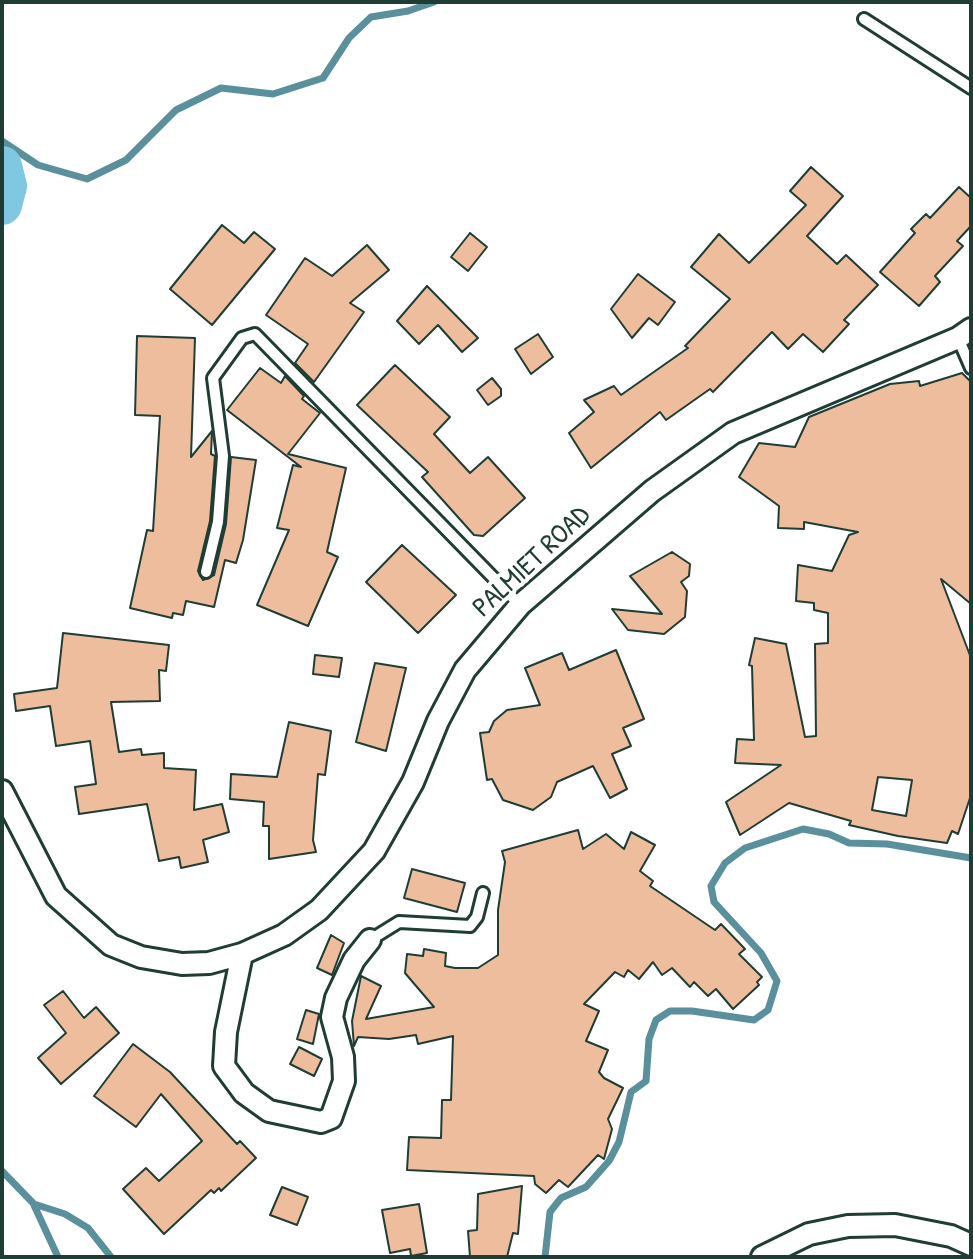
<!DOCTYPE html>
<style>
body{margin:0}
#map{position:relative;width:973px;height:1259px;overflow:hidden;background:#fff;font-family:"Patrick Hand",sans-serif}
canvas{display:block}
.frame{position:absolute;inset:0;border:4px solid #1f3d34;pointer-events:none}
</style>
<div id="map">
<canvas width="973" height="1259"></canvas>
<div class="frame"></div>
</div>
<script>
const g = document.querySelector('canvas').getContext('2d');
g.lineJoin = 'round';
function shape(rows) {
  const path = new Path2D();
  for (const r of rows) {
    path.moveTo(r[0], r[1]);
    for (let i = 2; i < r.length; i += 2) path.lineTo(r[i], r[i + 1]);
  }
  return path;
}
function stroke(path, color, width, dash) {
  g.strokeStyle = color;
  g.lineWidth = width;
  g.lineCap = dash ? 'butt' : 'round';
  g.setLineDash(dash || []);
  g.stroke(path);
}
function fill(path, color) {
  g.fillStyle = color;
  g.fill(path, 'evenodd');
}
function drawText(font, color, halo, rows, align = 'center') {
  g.font = font + ' "Patrick Hand",sans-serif';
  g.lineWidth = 8;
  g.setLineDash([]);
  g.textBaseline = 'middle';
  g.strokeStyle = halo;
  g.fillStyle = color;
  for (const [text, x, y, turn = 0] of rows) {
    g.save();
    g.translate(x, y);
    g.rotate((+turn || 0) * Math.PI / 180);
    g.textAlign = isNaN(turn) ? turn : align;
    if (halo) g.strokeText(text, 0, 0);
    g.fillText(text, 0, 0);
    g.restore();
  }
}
const stream = shape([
 [2,141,38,165,87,179,126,160,176,110,221,88,273,94,323,78,349,38,371,17,408,11,434,2],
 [2,1171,33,1203,58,1257],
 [34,1204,65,1214,88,1228,111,1257],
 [545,1257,550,1212,561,1198,586,1187,609,1161,619,1142,631,1092,646,1081,649,1039,656,1020,670,1011,692,1011,754,1020,768,1010,777,981,761,953,714,902,711,886,725,863,745,848,803,829,829,834,849,843,887,844,971,858]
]);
const river = shape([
 [2,166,7,186,2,205]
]);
const building = shape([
 [811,167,843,196,807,236,837,264,846,255,878,285,844,320,849,324,823,352,803,334,788,349,772,332,713,392,710,389,666,420,660,412,591,468,569,433,594,412,584,400,614,386,621,395,688,348,685,346,730,299,691,267,719,234,749,263,806,205,790,191,811,167],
 [959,187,971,198,971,226,957,241,963,246,935,276,940,282,919,306,880,272,915,233,911,229,926,214,930,218,959,187],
 [222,225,244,243,254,232,275,249,212,325,170,289,222,225],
 [470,233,487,247,468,271,451,257,470,233],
 [367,245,389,270,350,303,364,312,314,382,295,363,308,344,266,315,305,258,332,276,367,245],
 [638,274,675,302,658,325,649,318,632,338,611,309,638,274],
 [427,286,478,338,462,352,438,325,419,344,397,321,427,286],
 [538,334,553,357,531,374,515,349,538,334],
 [137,336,195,338,191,457,212,431,211,454,215,456,210,521,198,571,203,580,214,575,226,524,231,457,256,460,243,540,236,563,225,560,214,607,186,601,183,615,173,613,172,618,130,608,147,530,153,531,160,416,135,415,137,336],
 [395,365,450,417,434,434,470,473,488,457,525,498,483,536,474,535,422,477,428,472,357,405,395,365],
 [260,368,281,383,285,376,304,396,302,399,320,413,288,454,346,468,327,552,338,557,308,626,257,605,289,530,277,528,293,465,301,467,227,410,260,368],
 [962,373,971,382,971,604,941,579,971,658,971,795,958,834,952,831,947,843,898,836,849,825,851,821,789,803,740,835,726,802,781,765,735,763,737,739,754,740,752,666,749,665,755,638,786,644,805,737,816,736,815,644,828,643,828,613,814,610,814,603,796,601,798,565,832,571,849,535,858,532,804,522,804,529,778,528,779,506,739,477,759,443,795,447,809,417,890,384,919,381,920,386,962,373],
 [878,777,912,780,906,816,872,810,878,777],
 [492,378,501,389,501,396,488,405,477,390,492,378],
 [402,545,456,595,418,633,366,582,402,545],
 [672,552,690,564,689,576,681,582,687,591,685,617,664,634,628,630,612,609,662,614,630,576,672,552],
 [63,633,169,645,166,671,159,670,160,701,111,702,119,752,141,749,142,755,164,753,164,768,196,770,194,810,222,804,229,832,203,840,208,862,181,868,179,857,159,861,147,804,79,814,75,787,96,784,90,741,56,746,50,706,16,711,14,694,57,688,63,633],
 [616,650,644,719,623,728,631,746,612,754,627,789,610,798,593,766,557,782,551,797,533,810,503,800,492,779,487,780,480,733,489,732,494,721,507,710,540,705,525,668,562,653,569,670,616,650],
 [315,655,342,658,339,677,313,674,315,655],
 [375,663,406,668,386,751,356,742,375,663],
 [289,722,331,731,325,775,318,774,313,840,316,852,269,859,269,826,263,826,264,802,230,799,231,774,277,777,289,722],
 [578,830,583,849,606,834,624,849,631,832,655,845,640,871,653,881,650,886,715,930,721,924,745,949,739,954,762,977,757,982,759,985,733,1009,716,989,708,996,694,982,690,987,672,968,662,975,653,962,639,979,628,970,624,977,615,972,584,1004,599,1011,586,1041,608,1050,599,1072,604,1078,623,1088,608,1119,612,1129,604,1159,598,1155,568,1187,559,1180,546,1193,535,1184,534,1176,407,1170,409,1137,441,1138,442,1100,451,1100,453,1036,418,1044,416,1035,389,1039,358,1037,354,1046,352,1021,361,976,381,986,366,1019,434,1007,405,973,407,954,423,956,424,949,446,953,445,966,455,968,478,968,498,955,498,910,505,862,502,851,578,830],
 [412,869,465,883,457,912,404,898,412,869],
 [331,935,344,943,332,975,317,968,331,935],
 [63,991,84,1018,96,1007,119,1033,61,1084,38,1058,66,1033,44,1005,63,991],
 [306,1010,319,1014,313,1044,297,1039,306,1010],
 [133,1044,170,1072,237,1144,240,1141,256,1158,221,1191,219,1188,214,1193,211,1190,164,1234,123,1189,146,1168,159,1181,202,1141,161,1094,136,1127,94,1096,133,1044],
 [299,1047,322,1059,314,1076,290,1064,299,1047],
 [522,1186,518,1234,513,1233,507,1257,470,1257,468,1231,477,1230,478,1194,522,1186],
 [282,1187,308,1197,297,1225,270,1215,282,1187],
 [419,1204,427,1253,411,1256,410,1249,390,1253,382,1210,419,1204]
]);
const service = shape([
 [864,19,971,88],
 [958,338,971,368],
 [206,572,218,522,223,456,213,378,242,338,255,334,520,605],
 [370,940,399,922,470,926,477,917,483,893]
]);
const minor = shape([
 [2,791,56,896,111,945,141,957,182,964,209,963,242,954,284,935,319,910,374,851,413,782,438,721,465,670,520,605,652,491,733,433,958,338,971,329],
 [242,954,226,1032,224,1066,244,1093,269,1111,321,1122,331,1118,344,1081,343,1057,332,1017,336,998,354,960,370,940],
 [762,1257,809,1234,848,1226,895,1225,951,1236,971,1245]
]);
const streetNames = [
 ["PALMIET ROAD",532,562,-43]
];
stroke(stream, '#59909c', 7);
stroke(river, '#80c8e1', 40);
fill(building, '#edbd9d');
stroke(building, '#1f3d34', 2);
stroke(service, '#1f3d34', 16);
stroke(minor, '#1f3d34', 26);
stroke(service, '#fff', 10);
stroke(minor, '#fff', 20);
drawText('28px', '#1f3d34', '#fff', streetNames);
</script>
